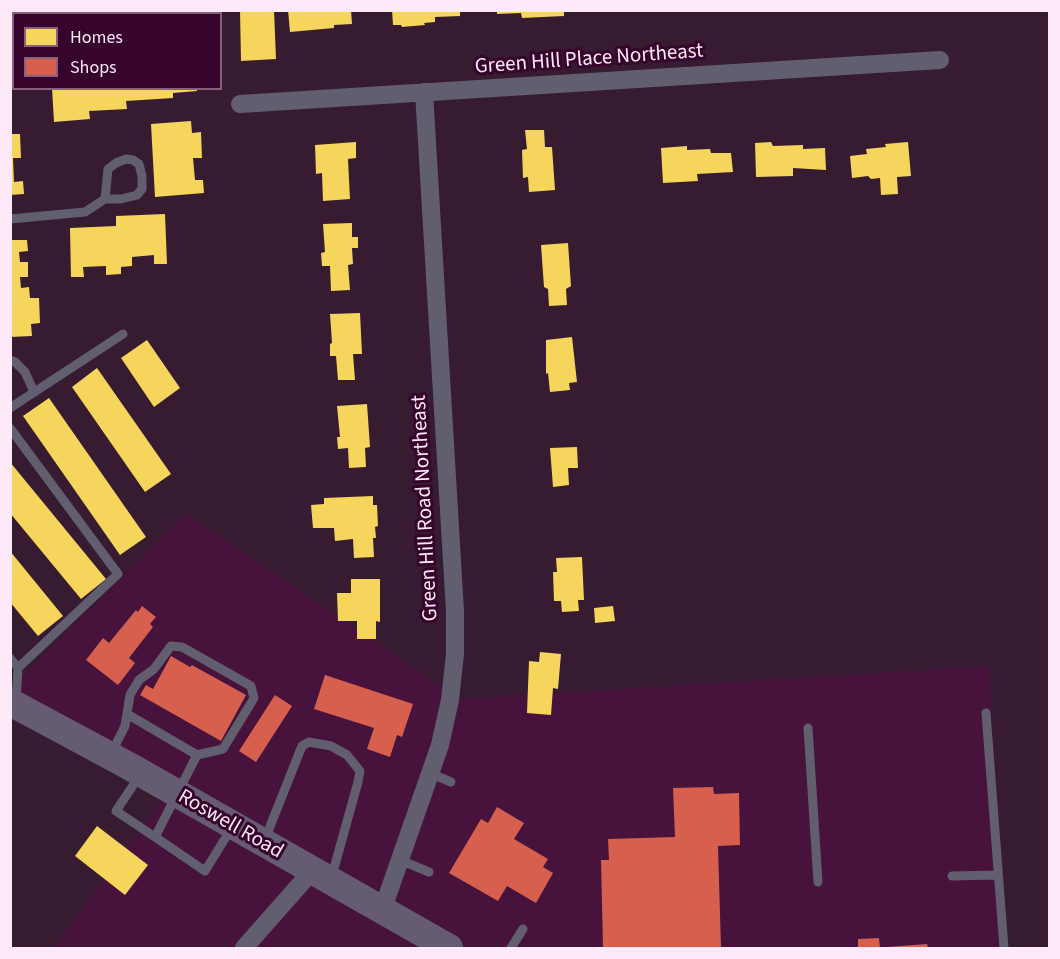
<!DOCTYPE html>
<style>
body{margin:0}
#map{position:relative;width:1060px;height:959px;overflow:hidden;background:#371b30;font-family:"Source Sans 3",sans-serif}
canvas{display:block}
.frame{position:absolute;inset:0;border:12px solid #fde9f7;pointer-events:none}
.legend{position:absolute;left:12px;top:12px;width:210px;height:78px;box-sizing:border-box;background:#36042c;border:2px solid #86607d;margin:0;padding:8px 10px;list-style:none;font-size:18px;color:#fde9f7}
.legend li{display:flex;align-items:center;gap:12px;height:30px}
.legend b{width:30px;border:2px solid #86607d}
</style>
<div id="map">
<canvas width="1060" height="959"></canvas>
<div class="frame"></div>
<ul class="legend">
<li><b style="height:16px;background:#f6d55c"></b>Homes</li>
<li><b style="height:16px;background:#d6604d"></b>Shops</li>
</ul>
</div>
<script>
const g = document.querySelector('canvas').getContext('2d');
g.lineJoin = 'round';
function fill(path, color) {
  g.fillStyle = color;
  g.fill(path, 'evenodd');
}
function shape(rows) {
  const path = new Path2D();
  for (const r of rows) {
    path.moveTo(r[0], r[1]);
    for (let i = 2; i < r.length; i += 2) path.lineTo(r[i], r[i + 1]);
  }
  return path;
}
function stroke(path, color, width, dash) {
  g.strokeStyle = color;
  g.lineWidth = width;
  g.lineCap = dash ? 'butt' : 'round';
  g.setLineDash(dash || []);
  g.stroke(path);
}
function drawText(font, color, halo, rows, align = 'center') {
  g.font = font + ' "Source Sans 3",sans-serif';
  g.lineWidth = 6;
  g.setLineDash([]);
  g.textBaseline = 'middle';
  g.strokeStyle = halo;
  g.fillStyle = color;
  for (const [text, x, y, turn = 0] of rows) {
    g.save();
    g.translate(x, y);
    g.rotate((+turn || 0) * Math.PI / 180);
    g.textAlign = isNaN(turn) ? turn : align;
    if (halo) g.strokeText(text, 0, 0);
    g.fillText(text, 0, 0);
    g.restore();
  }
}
const built = shape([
 [186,514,460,699,989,666,1007,948,54,948,168,792,11,688]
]);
const homes = shape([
 [240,10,274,10,276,59,241,61],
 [288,10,351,10,352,24,334,25,334,28,290,32],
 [392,10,460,10,460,16,435,17,435,22,424,23,425,25,402,27,401,25,393,25],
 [497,10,564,10,564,16,522,18,521,13,497,14],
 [52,88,197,88,197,91,173,93,173,98,126,101,127,109,89,111,90,119,54,122],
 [191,121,192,133,201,132,202,158,193,158,195,180,203,180,204,193,155,197,151,124],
 [525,130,544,130,545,147,552,147,555,190,529,192,528,177,523,178,522,150,527,149],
 [10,134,20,134,21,158,13,158,14,182,23,181,24,194,10,195],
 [356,142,356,158,348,159,350,199,323,201,322,173,316,174,315,145],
 [771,142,773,146,803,145,803,149,825,148,826,170,793,168,793,176,756,177,755,143],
 [908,142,911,176,897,177,898,194,881,195,880,178,871,179,868,176,852,178,850,156,867,154,866,149,886,147,885,144],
 [687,146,687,150,710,149,711,153,731,153,733,172,697,174,698,181,663,183,661,148],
 [165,214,167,264,154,264,154,255,132,257,132,266,121,267,121,274,106,275,106,266,83,267,84,277,71,277,70,228,116,226,116,216],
 [352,223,352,237,358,237,358,248,352,248,353,264,348,265,350,290,331,291,330,266,322,266,321,253,325,252,323,224],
 [10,240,27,240,28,251,19,252,20,262,28,262,28,277,20,277,21,288,29,287,30,298,39,298,40,323,31,324,32,336,10,337],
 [568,243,571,286,566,289,567,305,549,306,548,289,544,287,541,245],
 [360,313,362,354,353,354,355,380,338,380,336,356,330,356,330,344,332,343,330,314],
 [572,337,577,382,569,383,570,390,550,392,548,373,546,374,546,340],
 [147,340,180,388,154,407,121,358],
 [97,368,171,474,145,492,72,387],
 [49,398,146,537,120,555,23,416],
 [367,404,370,447,365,448,366,467,349,468,348,448,338,449,337,437,340,437,337,406],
 [577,447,578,468,568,468,569,485,553,487,550,448],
 [10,462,106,579,81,599,10,513],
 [373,496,373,505,377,505,378,526,375,527,376,538,373,538,374,557,354,558,353,539,335,541,334,528,313,528,311,505,324,504,324,498],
 [10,551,63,616,38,636,10,602],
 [582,557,584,600,578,600,579,611,562,612,561,601,554,601,553,572,557,572,556,558],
 [351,579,380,579,380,622,376,621,376,639,357,639,357,621,338,621,337,593,351,593],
 [613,606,615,621,595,623,594,608],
 [540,652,561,654,558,689,553,688,551,715,527,713,529,661,539,662],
 [97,826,148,865,125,895,75,856]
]);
const shops = shape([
 [142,606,156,617,150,624,153,627,129,658,135,663,118,685,86,660,103,638,109,643,136,610,138,612],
 [171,656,190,667,192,665,246,695,221,741,140,695,146,685,153,689],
 [325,675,413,704,402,737,397,735,390,757,367,749,374,728,314,709],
 [275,695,292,706,256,762,239,751],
 [713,787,714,794,739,793,740,845,718,846,721,948,603,948,601,860,609,860,608,839,675,837,673,788],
 [497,807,524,823,514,839,548,859,543,867,553,873,536,903,507,886,498,901,449,873,481,819,488,823],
 [879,938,880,948,858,948,858,939],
 [927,944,928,948,887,948,887,947]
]);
const lane = shape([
 [10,29,14,31],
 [10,219,85,212,105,199,121,199,137,195,142,189,142,176,139,164,133,160,126,159,116,163,108,169,105,199],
 [10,360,15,362,25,372,34,392],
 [10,408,123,334],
 [10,428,118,574,18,668,10,658],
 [16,702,18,668],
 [986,713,1004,948],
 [127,714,197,755],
 [808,728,818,882],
 [111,754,125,726,130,695,139,680,154,669,171,646,182,647,251,686,254,698,223,749,197,755,155,837,116,811,140,775],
 [430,773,451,782],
 [155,837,205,871,231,829],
 [265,839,302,746,309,742,331,746,347,755,360,771,358,782,331,879],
 [400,860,429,872],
 [952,876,998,875],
 [511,948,523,929]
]);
const street = shape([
 [240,104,940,60],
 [382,911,440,745,450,700,455,654,455,611,424,92],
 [244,948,312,871]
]);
const primary = shape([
 [10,702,129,766,449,948]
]);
const streetNames = [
 ["Green Hill Place Northeast",589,60,-4],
 ["Green Hill Road Northeast",426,508,-93],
 ["Roswell Road",230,825,30]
];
fill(built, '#47133c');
fill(homes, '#f6d55c');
fill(shops, '#d6604d');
stroke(lane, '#615e70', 9);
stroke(street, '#615e70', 18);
stroke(primary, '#655c74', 28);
drawText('21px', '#fde9f7', '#36042c', streetNames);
</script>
